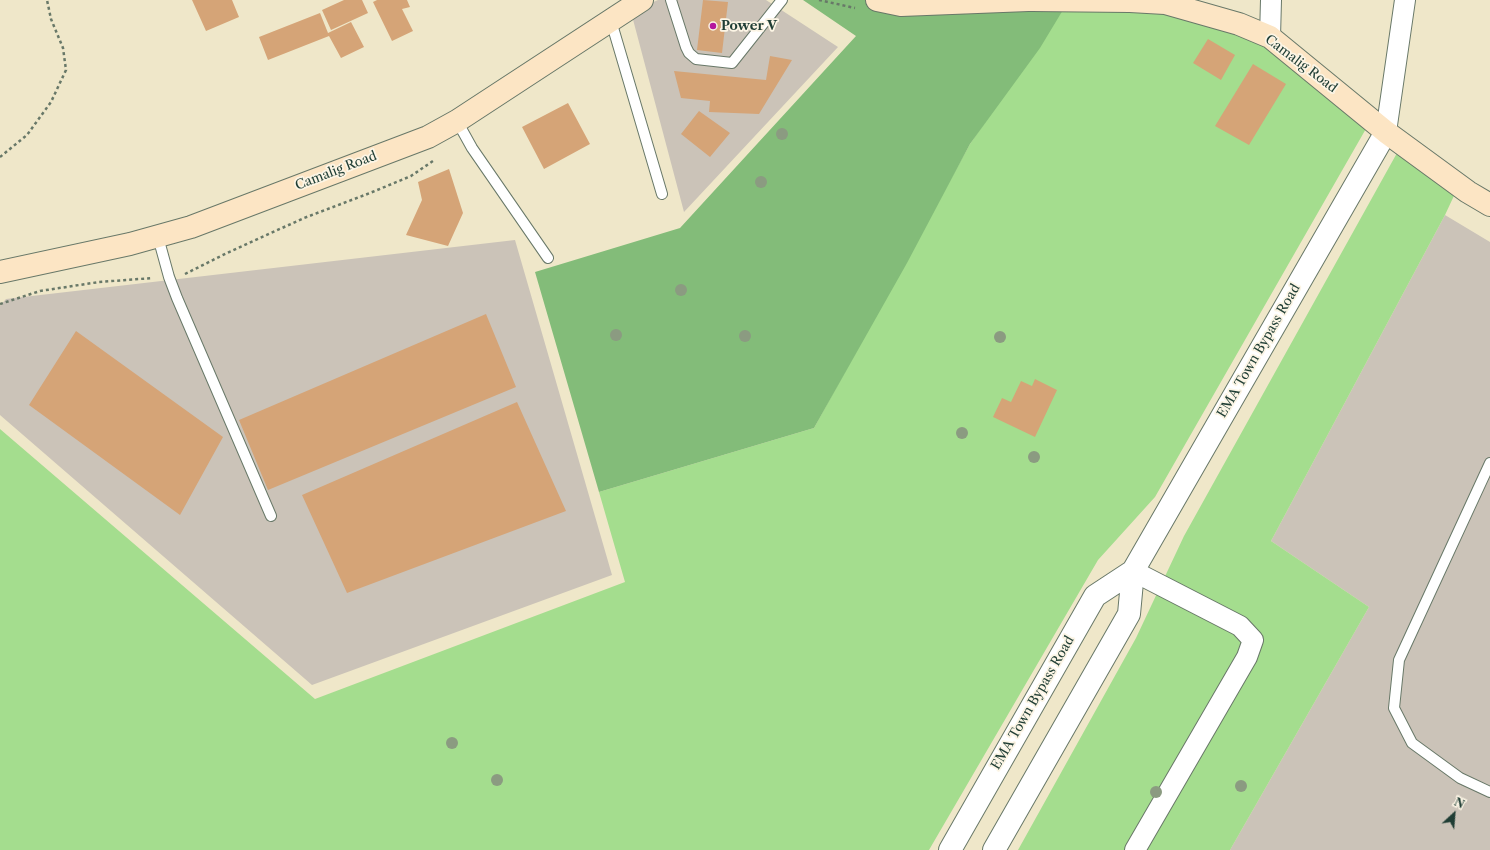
<!DOCTYPE html>
<style>
body{margin:0}
#map{position:relative;width:1490px;height:850px;overflow:hidden;background:#efe7c9;font-family:"Libre Caslon Text",serif}
canvas{display:block}
.north{position:absolute;left:1434px;top:794px;width:40px;height:40px;-webkit-text-stroke:3px #fcf5e5;paint-order:stroke;rotate:26deg;font-size:11px;font-weight:700;line-height:16px;text-align:center;color:#1f3d34}
.north::after{content:'';display:block;margin:auto;width:14px;height:18px;background:#1f3d34;clip-path:polygon(50% 0,100% 100%,50% 72%,0 100%)}
</style>
<div id="map">
<canvas width="1490" height="850"></canvas>
<div class="north">N</div>
</div>
<script>
const g = document.querySelector('canvas').getContext('2d');
g.lineJoin = 'round';
function fill(path, color) {
  g.fillStyle = color;
  g.fill(path, 'evenodd');
}
function shape(rows) {
  const path = new Path2D();
  for (const r of rows) {
    path.moveTo(r[0], r[1]);
    for (let i = 2; i < r.length; i += 2) path.lineTo(r[i], r[i + 1]);
  }
  return path;
}
function stroke(path, color, width, dash) {
  g.strokeStyle = color;
  g.lineWidth = width;
  g.lineCap = dash ? 'butt' : 'round';
  g.setLineDash(dash || []);
  g.stroke(path);
}
function drawText(font, color, halo, rows, align = 'center') {
  g.font = font + ' "Libre Caslon Text",serif';
  g.lineWidth = 3.5;
  g.setLineDash([]);
  g.textBaseline = 'middle';
  g.strokeStyle = halo;
  g.fillStyle = color;
  for (const [text, x, y, turn = 0] of rows) {
    g.save();
    g.translate(x, y);
    g.rotate((+turn || 0) * Math.PI / 180);
    g.textAlign = isNaN(turn) ? turn : align;
    if (halo) g.strokeText(text, 0, 0);
    g.fillText(text, 0, 0);
    g.restore();
  }
}
const industrial = shape([
 [658,0,766,0,838,47,684,212,631,12],
 [1445,215,1490,242,1490,850,1230,850,1369,607,1271,541],
 [515,240,612,575,312,685,0,415,0,306,6,299]
]);
const green = shape([
 [1069,0,1239,24,1371,120,1155,497,1098,560,929,850,0,850,0,429,315,699,625,582,599,492,814,428,970,144],
 [1402,144,1459,185,1445,215,1271,541,1369,607,1230,850,1018,850,1136,638,1184,536]
]);
const forest = shape([
 [803,0,1069,0,1040,48,970,144,907,263,814,428,599,492,535,272,680,228,856,36]
]);
const building = shape([
 [192,0,232,0,239,17,206,31],
 [344,0,362,0,368,13,331,30,322,10],
 [377,0,407,0,410,7,402,9,413,31,392,41,373,2],
 [703,0,728,2,722,53,697,50],
 [320,13,328,33,351,22,364,47,341,58,329,36,268,60,259,37],
 [1208,39,1235,55,1221,80,1193,63],
 [770,56,792,60,759,114,709,112,710,101,681,98,674,71,766,80],
 [1253,64,1286,84,1249,145,1215,126],
 [568,103,590,144,544,169,522,127],
 [699,111,730,133,710,157,681,134],
 [449,169,463,213,448,246,406,235,422,200,418,182],
 [486,314,516,387,268,490,239,420],
 [76,331,223,437,180,515,29,405],
 [1035,379,1057,390,1035,437,993,417,1002,398,1011,402,1021,381,1032,386],
 [517,402,566,511,347,593,302,495]
]);
const path = shape([
 [819,0,855,8],
 [0,157,27,135,51,102,66,70,63,48,51,19,47,0],
 [185,274,227,253,304,218,370,193,411,176,433,161],
 [0,304,40,291,99,282,153,278]
]);
const service = shape([
 [671,0,686,47,689,53,696,59,732,63,782,0],
 [611,21,662,194],
 [457,121,472,148,548,258],
 [158,237,169,277,177,298,271,516],
 [1490,463,1399,660,1394,708,1412,743,1460,778,1490,792]
]);
const minor = shape([
 [1270,37,1271,0],
 [1386,132,1405,0],
 [1133,571,1240,626,1253,640,1247,657,1135,850]
]);
const tertiary = shape([
 [950,850,1095,596,1133,571],
 [994,850,1129,614,1133,571,1386,132]
]);
const secondary = shape([
 [877,0,901,5,1028,0],
 [1032,0,1130,1,1165,3,1239,24,1270,37,1386,132,1468,192,1490,205],
 [0,272,130,244,191,227,428,137,457,121,642,0]
]);
const trees = [
 [782,134],
 [761,182],
 [681,290],
 [616,335],
 [745,336],
 [1000,337],
 [962,433],
 [1034,457],
 [452,743],
 [497,780],
 [1241,786],
 [1156,792]
];
const markers = [
 [713,26,4,"#b5179e"]
];
const poiNames = [
 ["Power V",721,26]
];
const streetNames = [
 ["Camalig Road",1301,64,37],
 ["Camalig Road",336,171,-21],
 ["EMA Town Bypass Road",1259,351,-60],
 ["EMA Town Bypass Road",1033,703,-60]
];
fill(industrial, '#cbc3b8');
fill(green, '#a4dd8e');
fill(forest, '#83bc79');
fill(building, '#d5a477');
stroke(service, '#687868', 12);
stroke(minor, '#687868', 22);
stroke(tertiary, '#687868', 24);
stroke(secondary, '#687868', 24);
stroke(path, '#687868', 2.5, [3, 3]);
stroke(service, '#fff', 10);
stroke(minor, '#fff', 20);
stroke(tertiary, '#fff', 22);
stroke(secondary, '#fce5c4', 22);
g.fillStyle = '#8b9b81';
for (const [x, y] of trees) {
  g.beginPath();
  g.arc(x, y, 6, 0, 2 * Math.PI);
  g.fill();
}
for (const [x, y, r, color] of markers) {
  const dot = new Path2D();
  dot.arc(x, y, r, 0, 2 * Math.PI);
  g.fillStyle = color;
  g.fill(dot);
  stroke(dot, '#fcf5e5', 1.5);
}
drawText('bold 13px', '#1f3d34', '#fcf5e5', poiNames, 'left');
drawText('13px', '#1f3d34', '#fcf5e5', streetNames);
</script>
